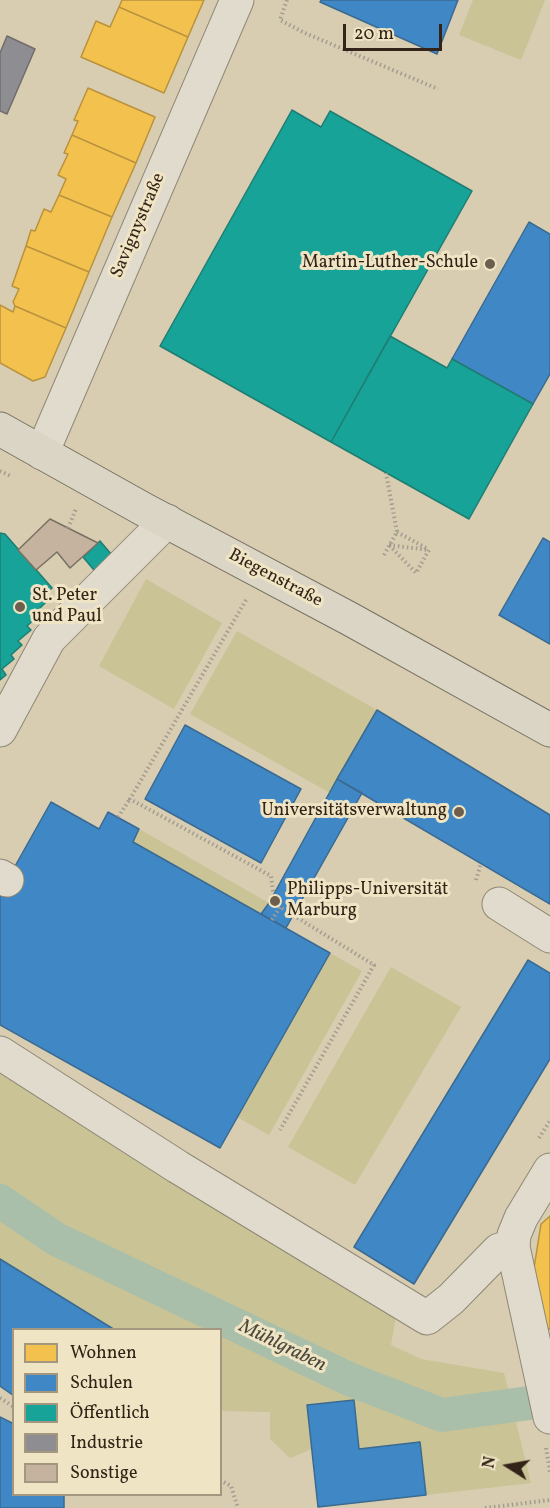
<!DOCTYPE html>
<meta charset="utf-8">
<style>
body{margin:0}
#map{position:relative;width:550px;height:1508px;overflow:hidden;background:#d8cdb1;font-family:Vollkorn,serif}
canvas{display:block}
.legend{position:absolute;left:12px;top:1328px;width:210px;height:168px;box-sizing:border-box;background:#efe4c3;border:2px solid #a4977f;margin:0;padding:8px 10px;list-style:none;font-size:18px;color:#332318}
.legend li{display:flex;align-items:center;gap:12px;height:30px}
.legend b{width:30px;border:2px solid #a4977f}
.north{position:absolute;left:478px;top:1436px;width:60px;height:60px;-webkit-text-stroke:4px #efe4c3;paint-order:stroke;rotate:281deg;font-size:16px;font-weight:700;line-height:24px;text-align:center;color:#332318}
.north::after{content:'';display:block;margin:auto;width:21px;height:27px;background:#332318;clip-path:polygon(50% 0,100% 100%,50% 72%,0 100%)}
.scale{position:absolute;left:343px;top:24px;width:99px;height:27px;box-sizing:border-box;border:3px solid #332318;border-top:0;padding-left:8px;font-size:18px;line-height:21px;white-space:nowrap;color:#332318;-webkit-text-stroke:4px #efe4c3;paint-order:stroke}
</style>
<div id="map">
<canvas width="550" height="1508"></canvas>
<ul class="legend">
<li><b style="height:16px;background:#f2c14e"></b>Wohnen</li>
<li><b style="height:16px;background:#3f88c5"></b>Schulen</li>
<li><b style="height:16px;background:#17a398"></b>Öffentlich</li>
<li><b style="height:16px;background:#8d8d92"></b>Industrie</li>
<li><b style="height:16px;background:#c5b29f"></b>Sonstige</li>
</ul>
<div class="north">N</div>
<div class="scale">20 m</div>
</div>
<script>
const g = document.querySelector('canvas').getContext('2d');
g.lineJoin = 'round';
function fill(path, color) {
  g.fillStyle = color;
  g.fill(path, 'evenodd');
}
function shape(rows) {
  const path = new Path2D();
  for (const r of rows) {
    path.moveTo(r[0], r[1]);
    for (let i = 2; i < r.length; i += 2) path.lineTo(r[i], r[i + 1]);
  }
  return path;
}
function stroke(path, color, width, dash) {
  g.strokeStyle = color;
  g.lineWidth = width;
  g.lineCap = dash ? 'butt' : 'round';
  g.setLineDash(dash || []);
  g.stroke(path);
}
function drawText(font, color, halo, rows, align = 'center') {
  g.font = font + ' Vollkorn,serif';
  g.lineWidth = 6;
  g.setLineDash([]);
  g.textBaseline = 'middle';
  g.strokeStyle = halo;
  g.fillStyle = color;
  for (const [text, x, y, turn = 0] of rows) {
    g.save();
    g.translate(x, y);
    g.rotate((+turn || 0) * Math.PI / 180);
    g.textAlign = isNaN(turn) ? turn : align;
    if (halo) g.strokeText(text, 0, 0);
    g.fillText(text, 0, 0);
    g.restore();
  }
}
const green = shape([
 [473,0,545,0,521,60,459,35],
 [146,579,222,623,174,709,99,666],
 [237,631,377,710,330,793,190,714],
 [139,829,269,903,261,914,133,842],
 [330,953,362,971,269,1135,237,1117],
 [391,967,461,1007,355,1185,288,1147],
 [0,1074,398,1305,391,1345,421,1359,504,1373,531,1483,426,1495,359,1449,353,1400,307,1405,312,1449,290,1458,270,1439,270,1412,221,1411,220,1330,115,1329,0,1259]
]);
const homes = shape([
 [122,0,204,0,188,37,119,7,122,0],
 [119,7,188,37,164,93,81,57,96,21,110,27,119,7],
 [88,88,155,117,136,163,72,135,78,121,74,120,88,88],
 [72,135,136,163,112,217,59,195,66,179,58,175,68,154,64,153,72,135],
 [59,195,112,217,89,272,26,246,31,230,35,231,44,209,51,212,59,195],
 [26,246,89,272,66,328,15,306,13,302,19,289,12,286,26,246],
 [0,305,13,312,15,306,66,328,45,377,33,381,0,363,0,305],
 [550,1216,550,1329,544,1331,534,1268,541,1224,550,1216]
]);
const schools = shape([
 [321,0,458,0,437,54,320,2,321,0],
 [529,222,550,234,550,374,533,404,452,359,529,222],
 [543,538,550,542,550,644,499,615,543,538],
 [377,710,550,815,550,904,337,779,377,710],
 [185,725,301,789,261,863,145,799,185,725],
 [337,779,362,793,286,928,261,914,269,903,337,779],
 [51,802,99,829,108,812,139,829,133,842,330,953,220,1148,0,1025,0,893,51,802],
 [528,960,550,973,550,1059,414,1284,354,1247,528,960],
 [0,1259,115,1330,14,1330,14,1396,0,1386,0,1259],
 [354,1400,359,1449,420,1442,426,1495,318,1507,307,1405,354,1400],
 [0,1417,14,1424,14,1494,64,1494,64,1508,0,1508,0,1417]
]);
const public = shape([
 [292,110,321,127,330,111,472,191,331,442,160,346,292,110],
 [390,336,447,368,452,359,533,404,469,519,331,442,390,336],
 [0,533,5,534,52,588,43,596,47,601,35,613,38,616,27,626,31,630,18,641,22,645,11,655,14,659,2,669,6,675,0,680,0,533],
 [100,541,117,561,99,576,83,557,100,541]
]);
const industry = shape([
 [7,36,35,49,7,114,0,111,0,53,7,36]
]);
const canal = shape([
 [0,1201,56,1239,349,1379,442,1415,550,1400]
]);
const building = shape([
 [50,519,98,543,70,568,57,552,36,570,18,550,50,519]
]);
const path = shape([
 [287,0,280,20,305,33,438,89],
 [0,471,11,476],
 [68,528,76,509],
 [397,532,426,548],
 [389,545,429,550,416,573,389,545],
 [384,555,397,532,386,473],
 [246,600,130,799,271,876,275,904,374,965,280,1130],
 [118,817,130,799],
 [476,880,481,863],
 [272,920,280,907],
 [539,1138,550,1121],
 [0,1398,14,1407],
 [546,1448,550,1472],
 [220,1480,231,1486,238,1508],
 [485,1508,550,1500]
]);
const minor = shape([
 [42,453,237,0],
 [0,730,49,639,167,521],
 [0,876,7,880],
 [499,904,550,936],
 [0,1053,178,1167,427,1318,451,1299,499,1250,513,1247],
 [550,1170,521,1218,514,1235,513,1247,550,1417]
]);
const major = shape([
 [0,429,143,509,350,619,550,730]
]);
const markers = [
 [490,264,6,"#6d5e4e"],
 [20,607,6,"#6d5e4e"],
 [459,812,6,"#6d5e4e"],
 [275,901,6,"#6d5e4e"]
];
const streetNames = [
 ["Savignystraße",139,226,-67],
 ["Biegenstraße",275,579,28]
];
const poiNames = [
 ["Martin-Luther-Schule",478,264],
 ["St. Peter",32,597,"left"],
 ["und Paul",32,618,"left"],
 ["Universitätsverwaltung",447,812],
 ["Philipps-Universität",287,891,"left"],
 ["Marburg",287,912,"left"]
];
const waterNames = [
 ["Mühlgraben",282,1347,26]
];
fill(green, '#c9c396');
fill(homes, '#f2c14e');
stroke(homes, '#b9923e', 1.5);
fill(schools, '#3f88c5');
stroke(schools, '#3b6a91', 1.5);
fill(public, '#17a398');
stroke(public, '#1f7d72', 1.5);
fill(industry, '#8d8d92');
stroke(industry, '#726d6d', 1.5);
stroke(canal, '#aabfa9', 34);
fill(building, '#c5b29f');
stroke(building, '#787162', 1.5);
stroke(minor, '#8f8776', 35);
stroke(major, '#787162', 35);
stroke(path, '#a29c91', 4, [1.5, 3]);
stroke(minor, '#e0dbcc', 33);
stroke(major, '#dad5c5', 33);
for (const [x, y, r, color] of markers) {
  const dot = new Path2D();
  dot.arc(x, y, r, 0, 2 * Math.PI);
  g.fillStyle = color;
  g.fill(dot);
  stroke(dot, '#efe4c3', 2);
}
drawText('18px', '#332318', '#efe4c3', streetNames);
drawText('18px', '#332318', '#efe4c3', poiNames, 'right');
drawText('italic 20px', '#4c483c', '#efe4c3', waterNames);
</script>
